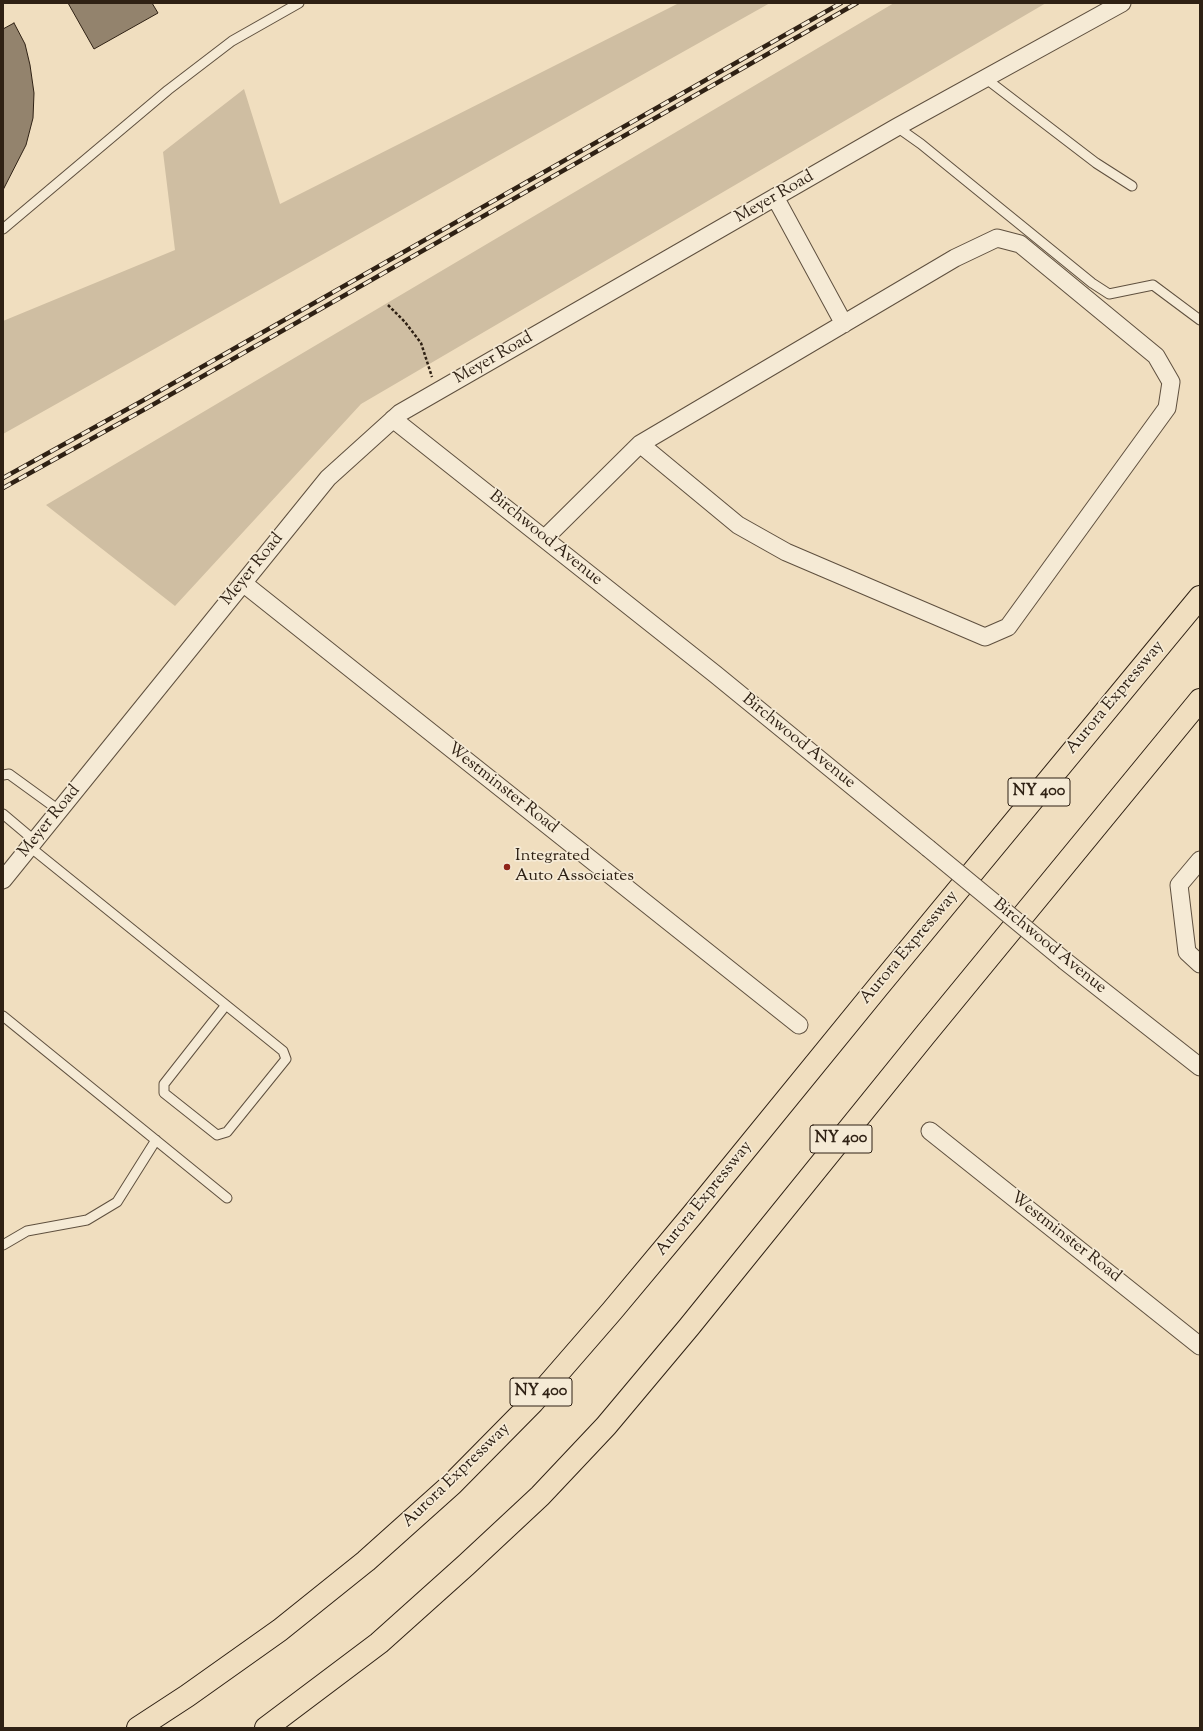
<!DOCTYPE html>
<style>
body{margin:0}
#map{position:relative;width:1203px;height:1731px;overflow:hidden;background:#f0debf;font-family:"Sorts Mill Goudy",serif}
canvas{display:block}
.frame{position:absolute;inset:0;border:4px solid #2f2114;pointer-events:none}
</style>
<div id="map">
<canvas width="1203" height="1731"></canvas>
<div class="frame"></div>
</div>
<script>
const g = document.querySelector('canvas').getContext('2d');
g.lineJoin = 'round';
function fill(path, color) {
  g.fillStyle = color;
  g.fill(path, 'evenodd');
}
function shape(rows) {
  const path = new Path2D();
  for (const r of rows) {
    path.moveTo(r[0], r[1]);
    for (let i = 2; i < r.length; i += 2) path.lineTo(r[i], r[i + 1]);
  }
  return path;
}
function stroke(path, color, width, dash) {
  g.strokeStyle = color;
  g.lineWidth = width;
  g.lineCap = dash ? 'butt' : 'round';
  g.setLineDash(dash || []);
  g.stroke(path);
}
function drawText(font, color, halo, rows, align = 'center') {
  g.font = font + ' "Sorts Mill Goudy",serif';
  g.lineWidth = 3.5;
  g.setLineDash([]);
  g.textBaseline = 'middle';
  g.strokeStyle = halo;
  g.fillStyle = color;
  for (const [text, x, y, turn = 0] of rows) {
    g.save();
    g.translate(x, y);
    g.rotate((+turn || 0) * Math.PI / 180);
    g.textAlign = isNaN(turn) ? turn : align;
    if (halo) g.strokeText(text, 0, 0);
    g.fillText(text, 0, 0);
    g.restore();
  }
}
const green = shape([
 [679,3,770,3,3,434,3,321,175,250,163,152,244,89,280,204],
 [894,3,1046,3,361,404,175,606,46,505]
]);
const building = shape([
 [68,3,152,3,158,13,94,49,68,3],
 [14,23,25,44,30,65,34,93,33,118,26,145,3,190,3,29,14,23]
]);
const path = shape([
 [388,305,405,322,421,343,432,377]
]);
const service = shape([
 [985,78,1096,163,1132,186],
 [897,127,921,144,1092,283,1109,294,1153,285,1200,320],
 [3,229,168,90,232,41,299,3],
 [3,775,9,774,60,811],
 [3,814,35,841],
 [30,847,283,1051,286,1059,227,1132,217,1135,164,1093,164,1084,226,1005],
 [3,1016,227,1198],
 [3,1245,27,1231,87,1220,117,1202,156,1140]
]);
const minor = shape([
 [775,197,844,324],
 [393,419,715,674,928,848],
 [545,538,640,444,955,258,997,238,1020,244,1156,356,1171,382,1167,408,1008,627,985,637,786,552,738,525,640,444],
 [243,583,799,1025],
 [1200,860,1179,885,1187,952,1200,964],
 [3,880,328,478,400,413,897,127,1122,3],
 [1065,961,1200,1067],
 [930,1131,1200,1346]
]);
const motorway = shape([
 [138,1728,187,1696,280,1630,366,1561,452,1484,533,1402,612,1311,693,1214,878,987,1200,597],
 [266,1728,379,1643,466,1565,540,1496,606,1426,689,1327,925,1035,1200,700]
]);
const rail = shape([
 [3,478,142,401,841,3],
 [3,488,147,408,857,3]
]);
const minorBridge = shape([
 [928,848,1065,961]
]);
const markers = [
 [507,867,4,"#8f2418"]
];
const shields = [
 [1039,792,62],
 [841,1139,62],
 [541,1392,62]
];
const shieldNames = [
 ["NY 400",1039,792],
 ["NY 400",841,1139],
 ["NY 400",541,1392]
];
const streetNames = [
 ["Meyer Road",775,198,-30],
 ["Meyer Road",494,359,-30],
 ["Birchwood Avenue",545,539,39],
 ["Meyer Road",253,570,-51],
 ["Aurora Expressway",1116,698,-50],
 ["Birchwood Avenue",798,742,39],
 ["Westminster Road",502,789,38],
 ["Meyer Road",50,822,-51],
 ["Birchwood Avenue",1049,947,39],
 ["Aurora Expressway",910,948,-50],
 ["Aurora Expressway",705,1199,-51],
 ["Westminster Road",1065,1238,38],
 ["Aurora Expressway",457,1476,-44]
];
const poiNames = [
 ["Integrated",515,857],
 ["Auto Associates",515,877]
];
fill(green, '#cfbea2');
fill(building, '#93836d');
stroke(building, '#2f2114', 1);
stroke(service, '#5f503f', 11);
stroke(minor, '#5f503f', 19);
stroke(motorway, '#2f2114', 24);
stroke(path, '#2f2114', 2.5, [3, 2]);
stroke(service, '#f5ead5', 9);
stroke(minor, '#f5ead5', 17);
stroke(motorway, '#f0debf', 22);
stroke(rail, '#2f2114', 4.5);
stroke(rail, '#f5ead5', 3, [9]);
stroke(minorBridge, '#5f503f', 19, []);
stroke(minorBridge, '#f5ead5', 17);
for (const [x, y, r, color] of markers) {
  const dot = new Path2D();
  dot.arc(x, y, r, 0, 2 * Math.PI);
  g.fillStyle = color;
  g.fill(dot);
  stroke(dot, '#f5ead5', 1.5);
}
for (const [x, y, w] of shields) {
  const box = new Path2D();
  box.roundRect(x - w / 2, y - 14, w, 28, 3);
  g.fillStyle = '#f5ead5';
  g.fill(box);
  stroke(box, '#2f2114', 1);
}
drawText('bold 16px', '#2f2114', null, shieldNames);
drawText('17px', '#2f2114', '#f5ead5', streetNames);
drawText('17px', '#2f2114', '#f5ead5', poiNames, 'left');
</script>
